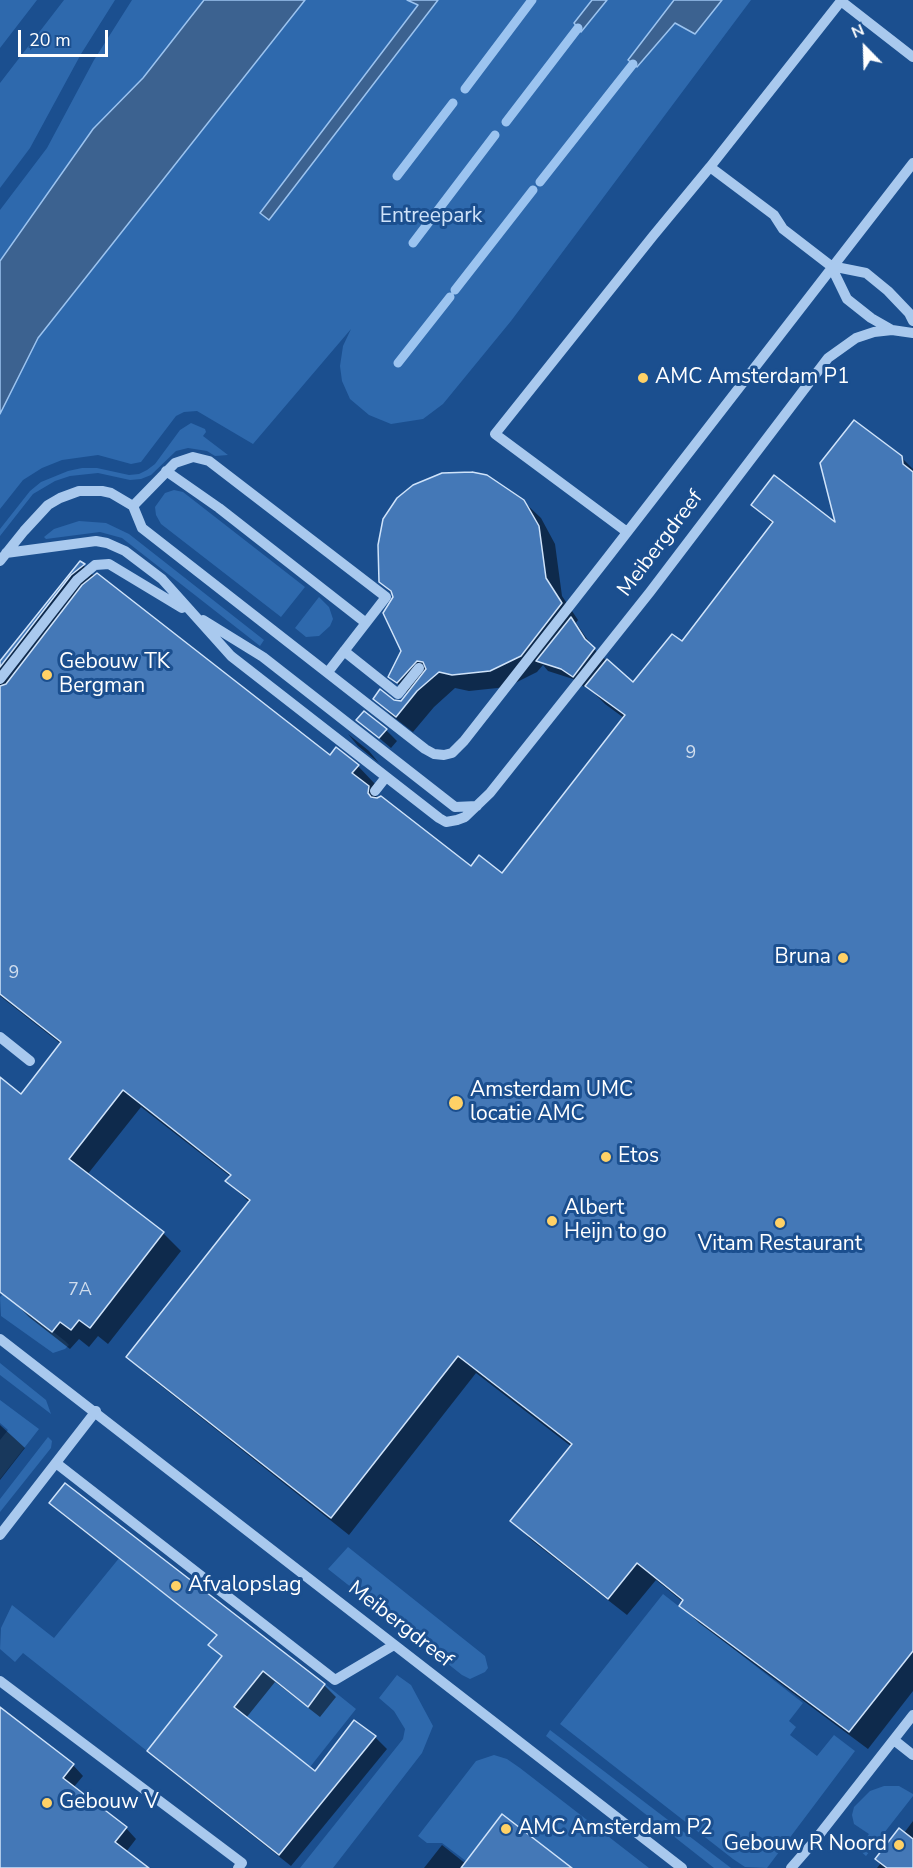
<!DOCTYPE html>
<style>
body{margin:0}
#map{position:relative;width:913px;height:1868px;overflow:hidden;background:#1b4f8f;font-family:"Nunito Sans",sans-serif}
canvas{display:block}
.north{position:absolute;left:835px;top:18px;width:60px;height:60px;-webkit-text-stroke:4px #1b4f8f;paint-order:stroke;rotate:337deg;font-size:16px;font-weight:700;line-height:24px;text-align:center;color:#fff}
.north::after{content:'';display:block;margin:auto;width:21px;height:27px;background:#fff;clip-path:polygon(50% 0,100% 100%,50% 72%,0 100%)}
.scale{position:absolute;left:18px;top:30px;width:90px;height:27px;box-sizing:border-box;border:3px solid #fff;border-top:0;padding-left:8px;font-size:18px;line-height:21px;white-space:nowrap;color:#fff;-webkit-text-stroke:4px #1b4f8f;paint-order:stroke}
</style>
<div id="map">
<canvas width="913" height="1868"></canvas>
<div class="north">N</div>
<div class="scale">20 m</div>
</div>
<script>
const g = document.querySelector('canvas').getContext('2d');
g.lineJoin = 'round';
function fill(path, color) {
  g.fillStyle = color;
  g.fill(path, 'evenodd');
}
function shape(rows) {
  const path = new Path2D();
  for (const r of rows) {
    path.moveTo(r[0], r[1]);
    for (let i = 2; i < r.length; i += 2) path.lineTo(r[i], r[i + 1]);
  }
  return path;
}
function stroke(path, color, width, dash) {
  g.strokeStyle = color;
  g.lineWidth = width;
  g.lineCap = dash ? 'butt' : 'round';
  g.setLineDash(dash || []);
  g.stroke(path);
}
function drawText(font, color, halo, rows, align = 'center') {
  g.font = font + ' "Nunito Sans",sans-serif';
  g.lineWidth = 6;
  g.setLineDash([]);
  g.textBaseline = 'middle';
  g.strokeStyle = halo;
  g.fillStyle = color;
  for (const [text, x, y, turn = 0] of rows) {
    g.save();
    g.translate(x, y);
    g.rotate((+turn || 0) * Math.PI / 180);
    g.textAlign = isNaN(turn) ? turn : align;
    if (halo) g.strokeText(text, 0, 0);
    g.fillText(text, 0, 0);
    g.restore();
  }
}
const green = shape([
 [0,0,37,0,0,48],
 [64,0,115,0,81,54,30,148,0,188,0,83],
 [132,0,204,0,143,78,93,129,0,261,0,210,47,148,94,60],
 [305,0,407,0,418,5,260,213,269,220,438,0,592,0,574,23,581,31,607,0,674,0,629,60,637,67,675,23,695,33,722,0,751,0,511,321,443,404,423,419,391,424,369,415,350,399,342,381,340,366,343,346,351,329,253,444,197,411,184,412,176,416,141,462,131,464,98,455,62,460,42,468,23,480,0,509,0,414,38,338],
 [191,423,205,429,206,432,203,436,228,455,215,456,207,451,188,448,176,451,151,475,141,479,130,480,98,473,70,476,55,481,33,494,0,536,0,529,30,491,41,482,68,471,82,468,97,468,129,475,139,474,147,470,155,464,180,430],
 [174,490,183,492,305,587,281,617,161,524,156,515,155,507,165,493],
 [79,521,106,523,129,534,264,640,260,646,122,538,100,532,46,539,44,537,54,529],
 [319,597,329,607,333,619,330,626,319,636,306,637,295,628],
 [4,1293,65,1341,69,1345,65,1349,53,1353,1,1316,0,1297],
 [0,1363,46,1400,51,1414,0,1375],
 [0,1400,39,1429,0,1479,0,1440,8,1430,0,1423],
 [48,1437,52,1441,51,1448,0,1512,0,1499],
 [348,1547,485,1656,488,1668,485,1672,470,1679,462,1675,328,1569],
 [120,1557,217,1635,209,1644,263,1671,308,1706,325,1684,356,1709,310,1767,202,1682,147,1751,23,1653,15,1662,0,1649,1,1628,12,1605,54,1638],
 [663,1594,803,1703,789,1721,796,1727,790,1735,817,1756,834,1735,855,1751,767,1868,745,1867,733,1859,560,1724],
 [397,1675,411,1685,433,1726,422,1753,333,1868,300,1868,403,1739,405,1729,394,1711,379,1698],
 [550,1730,731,1868,714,1868,546,1736],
 [494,1755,507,1759,520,1768,649,1868,572,1868,502,1814,466,1861,442,1843,427,1843,418,1836,476,1761],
 [884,1786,899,1786,913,1794,913,1796,866,1856,858,1849,869,1834,854,1824,852,1815,854,1807,870,1791]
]);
const water = shape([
 [204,0,305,0,38,338,0,414,0,261,93,129,143,78,204,0],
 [407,0,438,0,269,220,260,213,418,5,407,0],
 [592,0,607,0,581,32,574,23,592,0],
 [674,0,722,0,695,34,675,23,637,67,628,60,674,0]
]);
const shadow = shape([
 [901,457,913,469,913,1691,868,1749,699,1623,681,1606,683,1602,656,1580,627,1615,530,1539,513,1521,572,1447,476,1373,349,1535,146,1374,128,1357,250,1203,227,1181,231,1177,141,1107,87,1175,163,1233,181,1251,108,1344,98,1336,89,1347,79,1339,70,1349,29,1317,11,1299,0,1260,0,1079,21,1096,61,1044,0,996,0,664,81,563,95,577,330,758,358,766,375,784,370,790,379,799,471,868,503,875,624,718,605,704,586,685,584,687,573,679,548,671,543,665,537,672,507,687,469,691,455,688,434,707,413,732,391,715,375,699,402,702,408,694,390,676,403,651,394,596,380,581,523,501,541,518,555,544,562,596,578,620,576,623,594,649,633,685,682,643,773,524,753,505,837,526],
 [358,720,386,730,397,741,391,748],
 [348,734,369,751,379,763,358,746],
 [0,1425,25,1448,0,1480],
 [51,1503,324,1685,336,1697,320,1717,275,1682,246,1718,315,1773,375,1737,387,1749,291,1866,161,1763,149,1751,223,1657,210,1645,218,1636,63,1515],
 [0,1709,73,1765,83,1776,73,1788,126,1828,136,1839,126,1852,147,1868,0,1868],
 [913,1821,913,1868,877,1868,904,1833],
 [442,1845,466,1864,570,1868,424,1868]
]);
const stream = shape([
 [465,89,532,0],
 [506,122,578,28],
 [397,176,453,103],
 [540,182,633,64],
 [413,243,495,135],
 [455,290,533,190],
 [398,363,450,297]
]);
const building = shape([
 [854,420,902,456,903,464,913,472,913,1651,849,1732,679,1606,683,1600,637,1563,608,1599,510,1521,572,1444,458,1356,331,1518,126,1357,250,1200,225,1181,231,1175,123,1090,69,1159,164,1232,90,1328,79,1320,71,1330,60,1322,52,1332,0,1292,0,1077,21,1094,61,1042,0,994,0,686,6,684,82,585,97,573,330,755,336,747,359,765,352,773,369,786,368,793,371,797,377,798,381,796,471,866,479,855,502,873,625,715,585,686,607,659,633,682,672,634,682,641,773,522,751,505,774,475,835,522,820,463,854,420],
 [472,472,487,475,524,500,539,526,546,578,562,603,521,656,490,671,452,675,439,672,417,691,396,717,373,699,380,689,394,700,401,701,426,669,423,662,417,661,397,683,388,677,401,651,383,613,393,597,391,591,379,582,378,545,383,519,397,498,413,485,442,473,472,472],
 [80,561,85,564,71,575,0,667,0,661,80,561],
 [571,617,585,639,595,648,573,677,561,669,536,661,571,617],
 [364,711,387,729,379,738,356,720,364,711],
 [65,1483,325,1684,308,1707,263,1671,234,1707,315,1771,354,1720,376,1736,279,1855,147,1751,222,1656,208,1645,217,1635,49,1503,65,1483],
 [0,1707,74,1764,63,1778,127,1827,115,1842,149,1868,0,1868,0,1707],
 [502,1814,572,1868,461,1868,502,1814],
 [899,1828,913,1839,913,1868,887,1868,875,1859,899,1828]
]);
const minor = shape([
 [710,167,774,215,783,229,831,266,866,273,888,291,909,313,913,321],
 [831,266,847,299,871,318,892,330],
 [166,471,219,508,366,623],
 [133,506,175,463,193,457,209,461,386,597,328,672],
 [627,532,495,434,653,236,710,167,841,1,913,57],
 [6,553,96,541,107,543,125,551,162,579,231,656,439,818,446,822,457,820,465,817,490,793,650,592,828,358,856,338,874,332,892,330,913,333],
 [0,561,24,531,48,505,60,498,79,491,102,491,111,493,133,506,142,528,425,749,434,754,444,755,452,753,464,741,608,557,913,163],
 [203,620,263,657,455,807,477,806],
 [344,651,398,694,419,668],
 [0,679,77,580,95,565,109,564,182,608],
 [375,791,386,777],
 [0,1037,30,1061],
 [0,1339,682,1868],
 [56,1463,335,1680,394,1645],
 [0,1535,96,1411],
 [0,1681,242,1863,238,1868],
 [894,1740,913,1755],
 [791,1868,812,1844,913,1715]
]);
const markers = [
 [643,378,6,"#ffd166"],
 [47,675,6,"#ffd166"],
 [843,958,6,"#ffd166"],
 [456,1103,8,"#ffd166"],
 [606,1157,6,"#ffd166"],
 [552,1221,6,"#ffd166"],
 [780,1223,6,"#ffd166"],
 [176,1586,6,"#ffd166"],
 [47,1803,6,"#ffd166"],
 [506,1829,6,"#ffd166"],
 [899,1845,6,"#ffd166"]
];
const numberNames = [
 ["9",691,754],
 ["9",14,974],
 ["7A",80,1291]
];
const parkNames = [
 ["Entreepark",431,217]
];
const poiNames = [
 ["AMC Amsterdam P1",655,378],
 ["Gebouw TK",59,663],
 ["Bergman",59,687],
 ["Bruna",831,958,"right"],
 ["Amsterdam UMC",470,1091],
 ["locatie AMC",470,1115],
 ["Etos",618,1157],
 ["Albert",564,1209],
 ["Heijn to go",564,1233],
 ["Vitam Restaurant",780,1245,"center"],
 ["Afvalopslag",188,1586],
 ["Gebouw V",59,1803],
 ["AMC Amsterdam P2",518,1829],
 ["Gebouw R Noord",887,1845,"right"]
];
const streetNames = [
 ["Meibergdreef",661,544,-53],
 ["Meibergdreef",400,1625,38]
];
fill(green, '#2e69ad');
fill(water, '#3c6290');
stroke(water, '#9cc4f0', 1.5);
fill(shadow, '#0007');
stroke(stream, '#9cc4f0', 9);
fill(building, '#4478b7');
stroke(building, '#cfe3fa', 1.5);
stroke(minor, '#a9c9ee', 10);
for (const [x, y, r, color] of markers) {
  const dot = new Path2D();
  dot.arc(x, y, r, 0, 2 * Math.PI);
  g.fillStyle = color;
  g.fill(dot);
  stroke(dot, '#1b4f8f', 2);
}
drawText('18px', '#d0dded', null, numberNames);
drawText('21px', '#cfe3fa', '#1b4f8f', parkNames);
drawText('21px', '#fff', '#1b4f8f', poiNames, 'left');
drawText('21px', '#fff', '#1b4f8f', streetNames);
</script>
